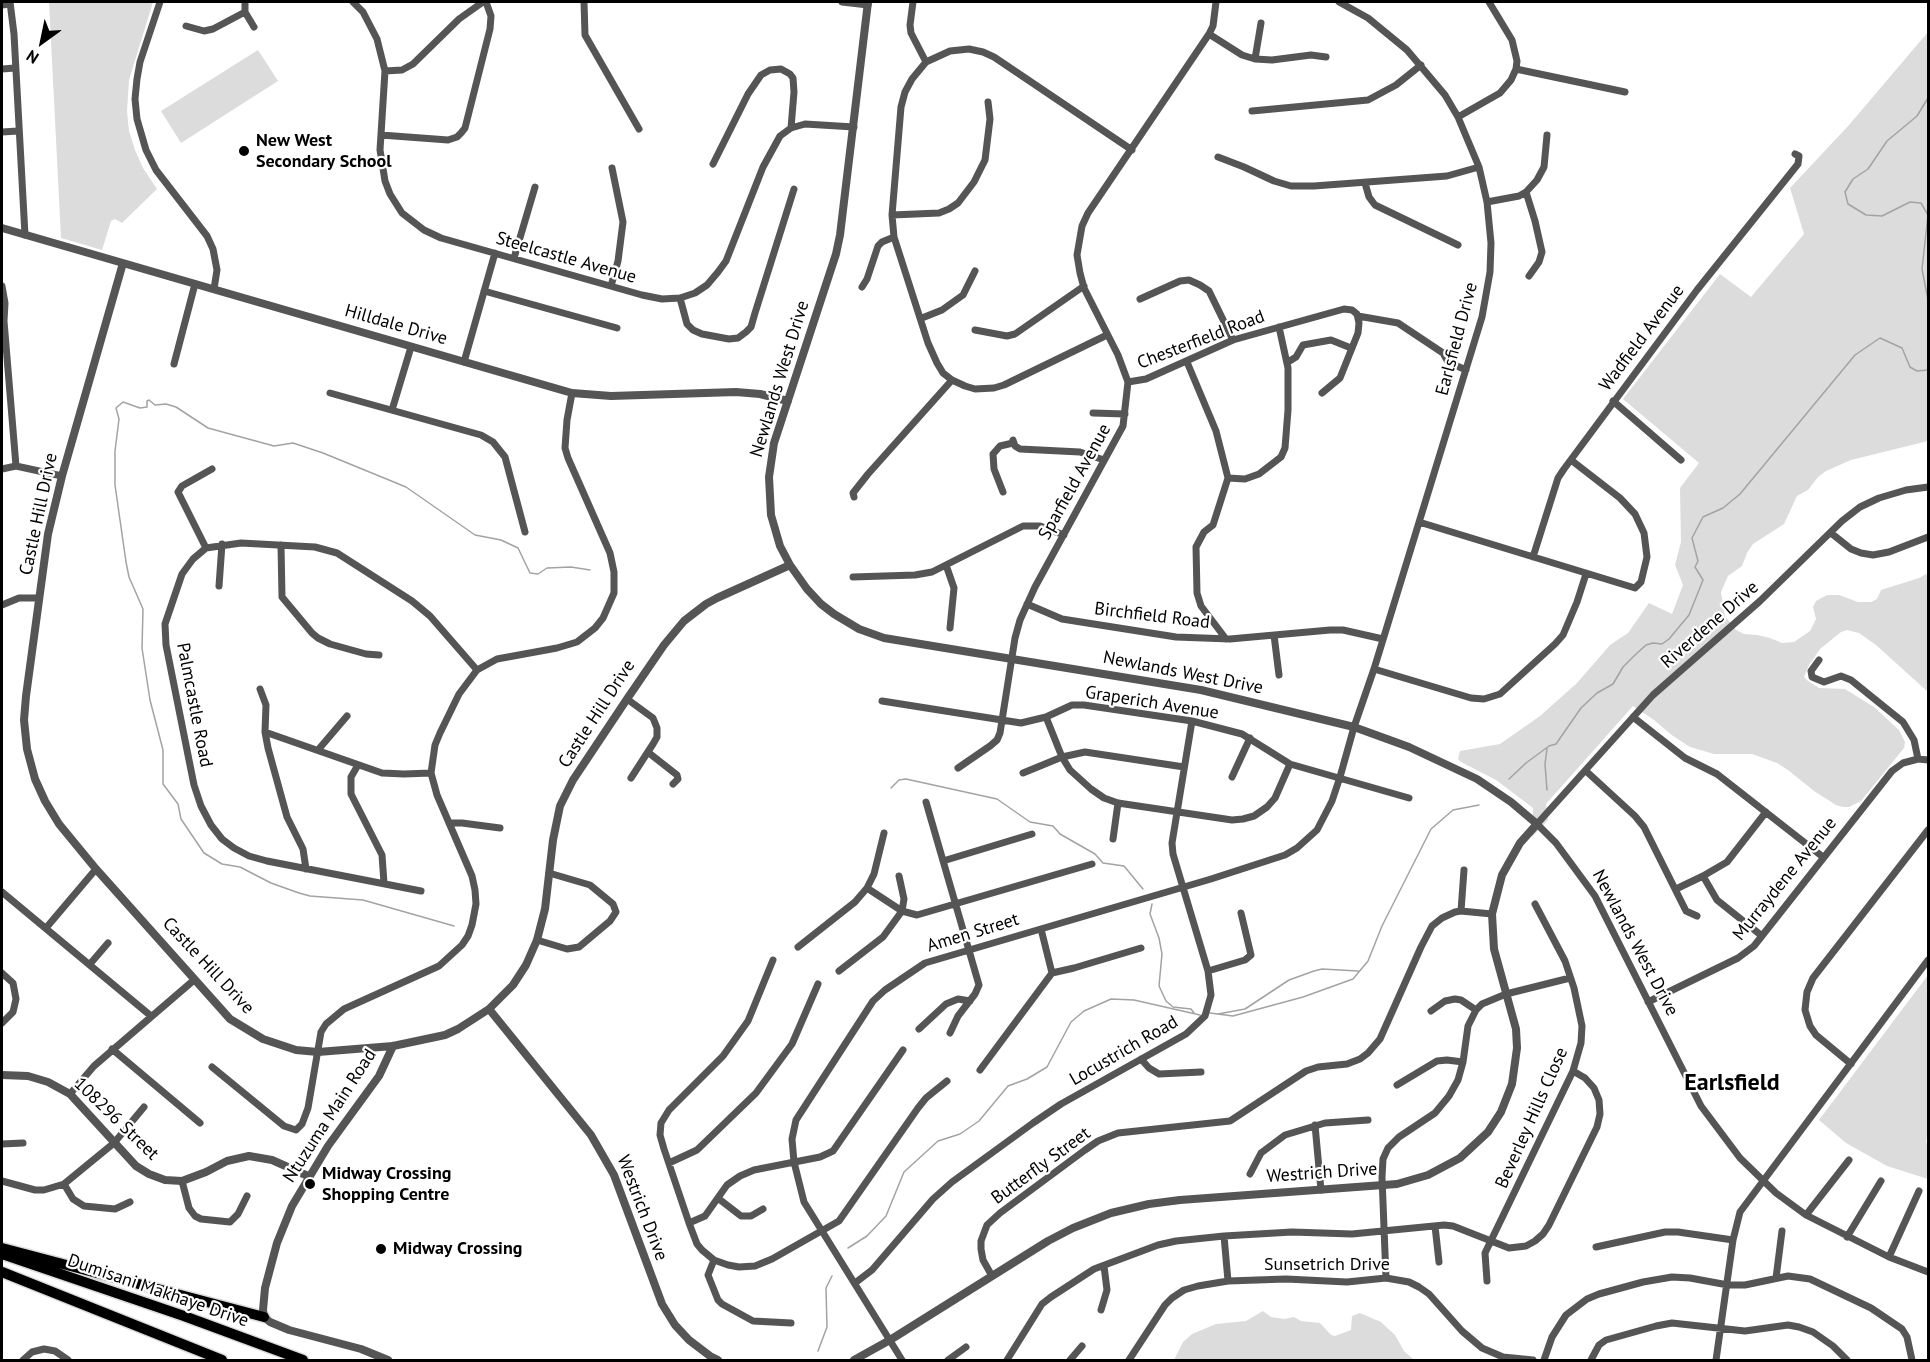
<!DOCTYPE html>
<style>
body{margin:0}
#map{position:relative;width:1930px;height:1362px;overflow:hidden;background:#fff;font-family:"PT Sans",sans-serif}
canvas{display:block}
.frame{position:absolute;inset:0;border:3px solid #000;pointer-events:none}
.north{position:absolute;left:12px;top:12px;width:60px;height:60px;-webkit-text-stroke:4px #fff;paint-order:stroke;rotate:213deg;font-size:16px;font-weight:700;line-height:24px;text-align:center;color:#000}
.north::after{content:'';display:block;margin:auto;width:21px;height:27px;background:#000;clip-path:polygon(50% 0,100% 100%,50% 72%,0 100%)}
</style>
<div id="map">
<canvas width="1930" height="1362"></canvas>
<div class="frame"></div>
<div class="north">N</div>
</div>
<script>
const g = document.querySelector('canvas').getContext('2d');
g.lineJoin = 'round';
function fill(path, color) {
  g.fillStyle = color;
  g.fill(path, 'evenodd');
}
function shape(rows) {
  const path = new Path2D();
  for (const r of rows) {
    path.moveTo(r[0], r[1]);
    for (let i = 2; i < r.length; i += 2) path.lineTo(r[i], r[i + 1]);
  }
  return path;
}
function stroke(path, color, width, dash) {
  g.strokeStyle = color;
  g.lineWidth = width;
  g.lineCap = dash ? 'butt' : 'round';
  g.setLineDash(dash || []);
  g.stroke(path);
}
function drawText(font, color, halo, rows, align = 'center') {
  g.font = font + ' "PT Sans",sans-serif';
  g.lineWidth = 4.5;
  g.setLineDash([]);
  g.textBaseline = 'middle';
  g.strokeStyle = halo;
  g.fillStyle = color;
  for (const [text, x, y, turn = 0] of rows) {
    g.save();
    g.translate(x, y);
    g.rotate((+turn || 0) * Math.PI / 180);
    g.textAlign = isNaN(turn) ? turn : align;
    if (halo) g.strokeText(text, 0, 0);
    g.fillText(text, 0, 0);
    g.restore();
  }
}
const green = shape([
 [49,2,153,2,129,80,127,111,129,131,135,150,143,168,157,189,122,223,115,219,111,221,102,250,61,238],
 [1928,32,1928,441,1851,460,1826,471,1818,477,1808,490,1797,496,1784,524,1753,544,1747,553,1742,566,1728,576,1721,592,1725,616,1736,630,1744,634,1757,635,1770,638,1782,643,1794,642,1810,631,1816,619,1813,607,1816,601,1827,595,1839,595,1858,602,1871,602,1877,599,1881,590,1919,578,1928,573,1928,692,1876,645,1859,633,1847,630,1841,632,1820,649,1809,665,1804,677,1808,681,1819,688,1845,689,1874,707,1899,730,1905,742,1904,748,1861,801,1849,807,1843,807,1836,805,1814,791,1788,770,1777,763,1752,754,1714,754,1690,747,1673,736,1654,720,1633,706,1546,804,1548,820,1532,837,1533,808,1496,780,1461,762,1458,759,1460,751,1500,744,1540,716,1577,683,1610,645,1628,633,1649,603,1672,614,1683,585,1675,565,1681,542,1680,488,1699,463,1623,399,1720,274,1751,297,1804,234,1790,188,1849,125],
 [258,50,278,81,181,143,161,111],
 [1928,975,1928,1136,1926,1141,1928,1146,1928,1179,1887,1166,1846,1143,1819,1120],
 [1263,1311,1271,1317,1284,1319,1294,1317,1301,1321,1320,1323,1331,1335,1335,1336,1351,1330,1352,1316,1360,1313,1381,1322,1395,1335,1404,1351,1414,1360,1174,1360,1183,1342,1192,1334,1216,1324,1246,1321]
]);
const stream = shape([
 [1928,98,1917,116,1887,141,1868,169,1853,179,1845,192,1848,204,1866,215,1882,216,1910,202,1921,203,1928,215,1922,269,1928,300],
 [1547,749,1545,764,1547,790],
 [1509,779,1526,763,1549,746,1556,744,1581,708,1597,693,1613,684,1623,667,1635,655,1646,645,1653,643,1662,644,1669,639,1689,615,1703,580,1695,567,1698,561,1692,538,1703,517,1723,508,1740,494,1855,355,1880,338,1902,348,1910,367,1917,371,1928,370],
 [891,788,899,780,906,779,997,799,1030,822,1053,826,1060,834,1095,854,1103,863,1124,866,1143,889],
 [1152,904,1150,914,1159,938,1162,954,1159,986,1166,1001,1173,1007,1191,1009,1194,1013],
 [454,926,363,900,310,896,299,893,271,883,240,867,222,864,204,853,181,819,178,804,163,784,163,750,150,700,142,648,143,609,129,577,126,562,115,485,115,451,119,419,116,408,123,402,140,408,147,407,147,401,149,400,155,405,166,404,176,407,208,428,274,446,293,443,323,453,406,487,475,535,501,540,518,548,530,573,538,574,547,568,571,567,590,570],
 [1210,1013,1233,1016,1303,997,1353,979,1368,961,1382,926,1431,829,1453,810,1479,805],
 [1218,1014,1245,1009,1289,980,1314,971,1322,969,1358,971],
 [848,1248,867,1236,886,1216,904,1172,938,1141,960,1134,979,1121,1008,1086,1027,1079,1047,1067,1071,1022,1084,1011,1111,999,1134,1000,1200,1015],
 [818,1351,827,1327,826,1288,832,1276]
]);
const minor = shape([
 [10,2,14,34,25,235],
 [160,2,140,62,137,79,135,99,137,119,146,150,156,170,207,236,213,249,217,270,214,289],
 [245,2,245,12,254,27],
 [353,2,363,12,377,39,385,71,380,150,385,181,390,194,402,213,424,230,441,238,642,295,662,299,680,298,695,293,707,285,718,272,726,261,763,167,780,136,791,128,805,124,854,127],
 [584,2,585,35,639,129],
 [842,2,868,5],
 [913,2,910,25,911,33,926,62],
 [2,5,10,4],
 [186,26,204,31,213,29,245,12],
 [1209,34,1242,55,1255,59,1272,60,1311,55,1326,57],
 [1255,59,1261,23],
 [2,69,15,68],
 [1516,69,1625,92],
 [385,71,402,70,413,64,459,19,483,2],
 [1252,111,1368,100,1396,85,1421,65],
 [1458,117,1500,93,1511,80,1516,69,1517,61,1512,40,1489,2],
 [2,132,18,131],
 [381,135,448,140,457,137,461,133,465,128,490,29,491,16,486,2],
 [1218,157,1244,167,1274,181,1291,186,1314,186,1447,176,1479,167],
 [713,164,748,94,761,75,770,70,781,69,790,74,793,78,794,92,791,128],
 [1365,183,1369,197,1375,205,1458,245],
 [1526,192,1535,221,1542,252,1539,262,1529,276],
 [1487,202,1519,196,1526,192,1537,180,1544,167,1547,135],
 [892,215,939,213,949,209,958,203,974,182,985,160,990,119,988,102],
 [514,258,535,187],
 [2,286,5,303,4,321,16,466],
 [611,286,618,261,623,222,612,168],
 [862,287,867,279,878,246,882,242,894,237],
 [484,291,617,328],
 [680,298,687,324,693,330,702,334,729,339,738,338,746,332,751,327,755,313,794,189],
 [1140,299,1180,281,1189,280,1200,285,1209,291,1233,340],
 [1358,316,1398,323,1443,353,1448,362,1466,370],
 [922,318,942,310,963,295,975,271],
 [975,330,1007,336,1015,334,1084,286],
 [1107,335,1004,385,994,388,975,389,965,386,952,380,943,373,937,363,928,343,894,237,892,215,901,107,905,92,912,79,926,62,950,51,969,49,983,52,994,57,1132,150],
 [464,362,495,253],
 [1187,362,1216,431,1228,478,1213,525,1204,532,1196,547,1197,593,1201,606,1226,639],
 [1288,362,1296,357,1303,345,1331,340,1351,348],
 [174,364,195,284],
 [1128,382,1146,379,1233,340,1344,309,1352,310,1357,314,1359,323,1358,333,1340,378,1322,393],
 [330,393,481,435,493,442,505,457,525,532],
 [1613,401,1681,460],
 [392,410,411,347],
 [1093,413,1125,414],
 [1013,440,1015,446,1020,449,1080,452,1104,460],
 [2,469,16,466,62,476],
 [1228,478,1245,479,1259,474,1281,457,1285,448,1288,410,1288,368,1279,327],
 [1928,487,1906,490,1879,498,1860,507,1842,521,1760,601,1653,695,1537,824,1556,843,1595,896,1701,1106,1740,1158,1776,1193,1806,1215,1889,1257,1928,1272],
 [1003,492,994,469,993,454,1000,446,1013,443],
 [854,497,853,493,868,474,952,380],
 [1419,522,1635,588,1641,582,1647,557,1644,533,1635,514,1620,498,1571,460],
 [1831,533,1851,549,1861,553,1873,555,1889,552,1928,537],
 [281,545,282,597,312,633,318,638,330,644,366,654,379,655],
 [206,548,178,492,182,486,212,469],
 [1533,557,1558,478,1564,469,1697,290,1798,164,1799,156,1795,154],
 [946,565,954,588,950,628],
 [853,577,915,575,932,572,1023,526,1040,526,1064,535],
 [219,586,222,544],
 [1027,604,1062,619,1176,637,1230,639,1330,630,1343,630,1383,639],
 [2,605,19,598,39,598],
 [1274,635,1279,675],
 [1819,660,1811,671,1812,677,1824,682,1841,676,1851,680,1903,722,1914,740,1918,759],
 [1374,669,1471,698,1484,699,1500,694,1555,644,1563,635,1577,602,1586,574],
 [260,689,266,705,265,732,268,748,287,817,303,849,306,869],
 [627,699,653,718,657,728,657,737,653,744,631,778],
 [882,701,1021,723,1046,717,1072,705,1084,705,1192,721,1242,734,1290,764,1409,798],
 [1046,717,1062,757,1070,770,1091,789,1104,798,1118,803,1232,820,1243,819,1254,816,1267,807,1275,798,1290,764],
 [1633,717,1685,758,1717,774,1823,857],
 [265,732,382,773,404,774,431,773],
 [318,750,347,716],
 [649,753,677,775,678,779,673,784],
 [358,765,351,777,351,794,382,855,384,883],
 [958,768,990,746,997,740,1000,733,1015,638,1020,620,1035,587,1123,426,1128,382,1118,355,1084,288,1080,273,1077,255,1082,226,1088,213,1209,34,1213,26,1216,2],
 [1586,771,1635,816,1644,827,1686,911,1697,916],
 [1023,773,1062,757,1085,752,1184,767],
 [1232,777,1250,738],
 [926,802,979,985,975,994,958,1016,950,1033],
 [449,823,462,823,500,828],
 [1113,839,1118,803],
 [943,861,1032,834],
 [1703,876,1717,900,1762,936],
 [867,888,902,911,917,915,1092,864],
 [1676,889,1703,876,1727,862,1766,812],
 [421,891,267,861,249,856,234,848,222,839,211,825,201,806,194,785,166,645,165,624,182,574,193,559,206,548,241,543,315,547,337,553,412,601,430,616,477,670],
 [2,892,151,1016],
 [1461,911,1464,870],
 [46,928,96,869],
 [537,940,567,949,579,947,610,921,616,912,613,904,590,885,549,873],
 [798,947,855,902,867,888,874,874,884,833],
 [773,960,748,1021,723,1056,669,1110,661,1123,660,1135,664,1149,689,1223,697,1244,702,1250,714,1260,728,1265,739,1267,755,1266,772,1259,839,1221,918,1108,926,1098,947,1081],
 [90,964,108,943],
 [839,971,883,937,902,911,904,899,899,876],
 [1208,971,1245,960,1251,955,1241,913],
 [2,973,13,983,16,999,13,1012,2,1023],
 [1052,973,1074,968,1141,948],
 [1648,1002,1738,958,1754,946,1892,771,1903,763,1918,759,1928,760],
 [1431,1011,1445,1001,1455,999,1461,1000,1476,1010],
 [919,1029,946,1004,958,999,970,1001],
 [112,1049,200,1123],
 [1141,1059,1149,1068,1159,1074,1201,1072],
 [1851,1064,1816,1035,1810,1026,1805,1010,1807,992,1813,978,1928,830],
 [212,1067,284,1126,296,1130,302,1124,308,1108,321,1032,326,1024,344,1009,439,966,462,945,468,936,472,925,476,904,475,890,472,876,459,846,437,795,431,773,435,745,440,733,459,694,477,670,497,659,557,648,577,642,595,628,603,618,614,593,614,572,610,553,568,458,565,448,567,420,572,393],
 [980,1070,1052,973,1041,929],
 [1397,1085,1437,1061,1447,1060,1463,1062],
 [70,1094,94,1066,194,980],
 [1315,1125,1321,1190],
 [2,1144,23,1143],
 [669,1163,697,1150,756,1093,792,1044,818,984],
 [1250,1174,1261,1153,1285,1135,1325,1123,1368,1120],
 [2,1181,35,1190,44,1190,64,1184,114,1143,144,1107],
 [182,1181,189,1208,195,1216,201,1219,230,1222,238,1214,247,1196],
 [64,1184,73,1199,84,1206,115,1209,130,1202],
 [719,1199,741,1216,751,1216,763,1209],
 [1806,1215,1849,1160],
 [689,1223,705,1216,727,1185,740,1176,754,1170,820,1157,833,1151,903,1050],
 [1435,1226,1439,1262],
 [1224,1236,1228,1281],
 [1847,1237,1881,1181],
 [1596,1247,1665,1232,1678,1232,1733,1240],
 [1889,1257,1919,1191],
 [714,1260,708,1275,718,1300,722,1304,753,1321,791,1323],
 [992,1276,983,1260,981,1249,981,1241,987,1225,1000,1213,1085,1150,1098,1141,1118,1133,1230,1121,1306,1071,1318,1067,1347,1064,1360,1059,1368,1053,1380,1039,1421,947,1432,926,1442,918,1455,912,1461,911,1492,914],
 [1386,1278,1382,1177,1383,1159,1388,1148,1399,1137,1435,1113,1449,1096,1458,1080,1463,1062,1468,1026,1476,1010,1482,1004,1506,994,1570,978],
 [1776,1278,1782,1231],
 [1487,1281,1485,1253,1573,1071,1581,1043,1582,1026,1574,988,1565,961,1535,904],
 [855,1283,872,1270,933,1199,952,1182,1033,1123,1061,1104,1186,1034,1205,1016,1211,995,1208,971,1173,854,1172,843,1192,721],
 [1101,1310,1107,1290,1104,1266],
 [23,1360,32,1352,44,1349,55,1351,68,1360],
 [902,1360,804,1202,794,1162,792,1139,796,1120,873,1001,885,990,925,963,1211,879,1285,855,1297,848,1317,830,1332,801,1340,777,1354,727,1374,669,1482,317,1490,272,1491,243,1487,202,1479,167,1458,117,1445,95,1407,50,1368,18,1339,2],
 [948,1360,966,1347],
 [1007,1360,1042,1304,1051,1297,1094,1269,1158,1245,1176,1241,1224,1236,1292,1232,1352,1234,1444,1225,1453,1226,1509,1248,1526,1246,1535,1241,1543,1234,1549,1225,1597,1127,1600,1114,1599,1100,1594,1088,1585,1078,1573,1071],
 [1070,1360,1082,1346],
 [1129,1360,1165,1305,1172,1298,1184,1290,1198,1286,1228,1281,1286,1279,1347,1282,1386,1278,1409,1282,1419,1287,1429,1294,1462,1331,1482,1348,1503,1357,1533,1360],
 [1544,1360,1552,1337,1566,1315,1587,1299,1599,1294,1643,1282,1672,1277,1690,1278,1728,1285,1745,1285,1788,1276,1810,1279,1871,1308,1902,1329,1907,1337,1912,1360],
 [1591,1360,1599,1345,1606,1340,1656,1326,1672,1323,1745,1331,1788,1325,1799,1327,1813,1332,1833,1346,1847,1360],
 [1716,1360,1733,1240,1740,1212,1928,960]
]);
const tertiary = shape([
 [2,228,572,393,611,396,736,392,760,394,788,401],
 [123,263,62,476,48,534,26,696,24,720,27,749,35,779,45,801,59,824,96,869,230,1019,263,1039,296,1050,318,1052,393,1046,445,1035,458,1029,489,1009,513,985,526,965,537,940,545,909,553,840,560,806,573,780,627,699,664,645,684,621,706,604,717,598,790,565],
 [489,1009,591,1135,614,1175,662,1304,675,1325,689,1340,710,1356,718,1360],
 [2,1075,28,1076,48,1082,70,1094,136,1166,149,1174,165,1180,182,1181,206,1172,227,1161,249,1156,272,1160,308,1176],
 [388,1360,361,1349,289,1330,270,1322,264,1317,263,1310,265,1288,277,1243,292,1206,328,1146,379,1076,393,1046],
 [854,1360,890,1340,1048,1241,1073,1228,1111,1213,1149,1204,1180,1200,1397,1184,1428,1175,1460,1158,1488,1132,1501,1112,1512,1084,1517,1048,1516,1029,1494,949,1492,914,1502,875,1520,843,1537,824,1511,802,1477,779,1409,747,1354,727,1201,690,884,638,859,629,834,614,821,604,807,589,790,565,780,546,771,515,769,477,774,443,836,254,840,235,868,2]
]);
const primary = shape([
 [2,1248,264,1317],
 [2,1254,184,1316,303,1360],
 [2,1272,222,1360]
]);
const markers = [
 [244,151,6,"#000"],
 [310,1184,6,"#000"],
 [381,1249,6,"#000"]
];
const poiNames = [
 ["New West",256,141],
 ["Secondary School",256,162],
 ["Midway Crossing",322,1174],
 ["Shopping Centre",322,1195],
 ["Midway Crossing",393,1249]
];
const streetNames = [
 ["Steelcastle Avenue",566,258,16],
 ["Hilldale Drive",396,325,16],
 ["Wadfield Avenue",1642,338,-53],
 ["Earlsfield Drive",1457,339,-75],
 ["Chesterfield Road",1201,340,-21],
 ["Newlands West Drive",780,379,-73],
 ["Sparfield Avenue",1075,482,-61],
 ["Castle Hill Drive",39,514,-78],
 ["Birchfield Road",1152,616,7],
 ["Riverdene Drive",1710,625,-41],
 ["Newlands West Drive",1183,673,11],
 ["Graperich Avenue",1152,703,9],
 ["Palmcastle Road",194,705,79],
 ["Castle Hill Drive",597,714,-57],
 ["Murraydene Avenue",1785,879,-51],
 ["Amen Street",973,933,-17],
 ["Newlands West Drive",1635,943,62],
 ["Castle Hill Drive",208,966,47],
 ["Locustrich Road",1124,1051,-30],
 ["Ntuzuma Main Road",330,1116,-57],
 ["Beverley Hills Close",1532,1118,-66],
 ["108296 Street",116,1119,44],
 ["Butterfly Street",1041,1166,-36],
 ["Westrich Drive",1322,1173,-4],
 ["Westrich Drive",642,1208,69],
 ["Sunsetrich Drive",1327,1265],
 ["Dumisani Makhaye Drive",158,1291,19]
];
const districtNames = [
 ["Earlsfield",1732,1083]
];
fill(green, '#dcdcdc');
stroke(stream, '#a3a3a3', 1.5);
stroke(primary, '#dbdbdb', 13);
stroke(minor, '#555', 7);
stroke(tertiary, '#555', 8);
stroke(primary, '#000', 10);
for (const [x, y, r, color] of markers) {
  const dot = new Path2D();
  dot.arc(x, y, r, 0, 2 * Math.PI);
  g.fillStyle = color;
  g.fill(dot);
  stroke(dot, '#fff', 2);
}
drawText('bold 18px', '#000', '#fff', poiNames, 'left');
drawText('18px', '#000', '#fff', streetNames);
drawText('bold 24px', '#000', '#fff', districtNames);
</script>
